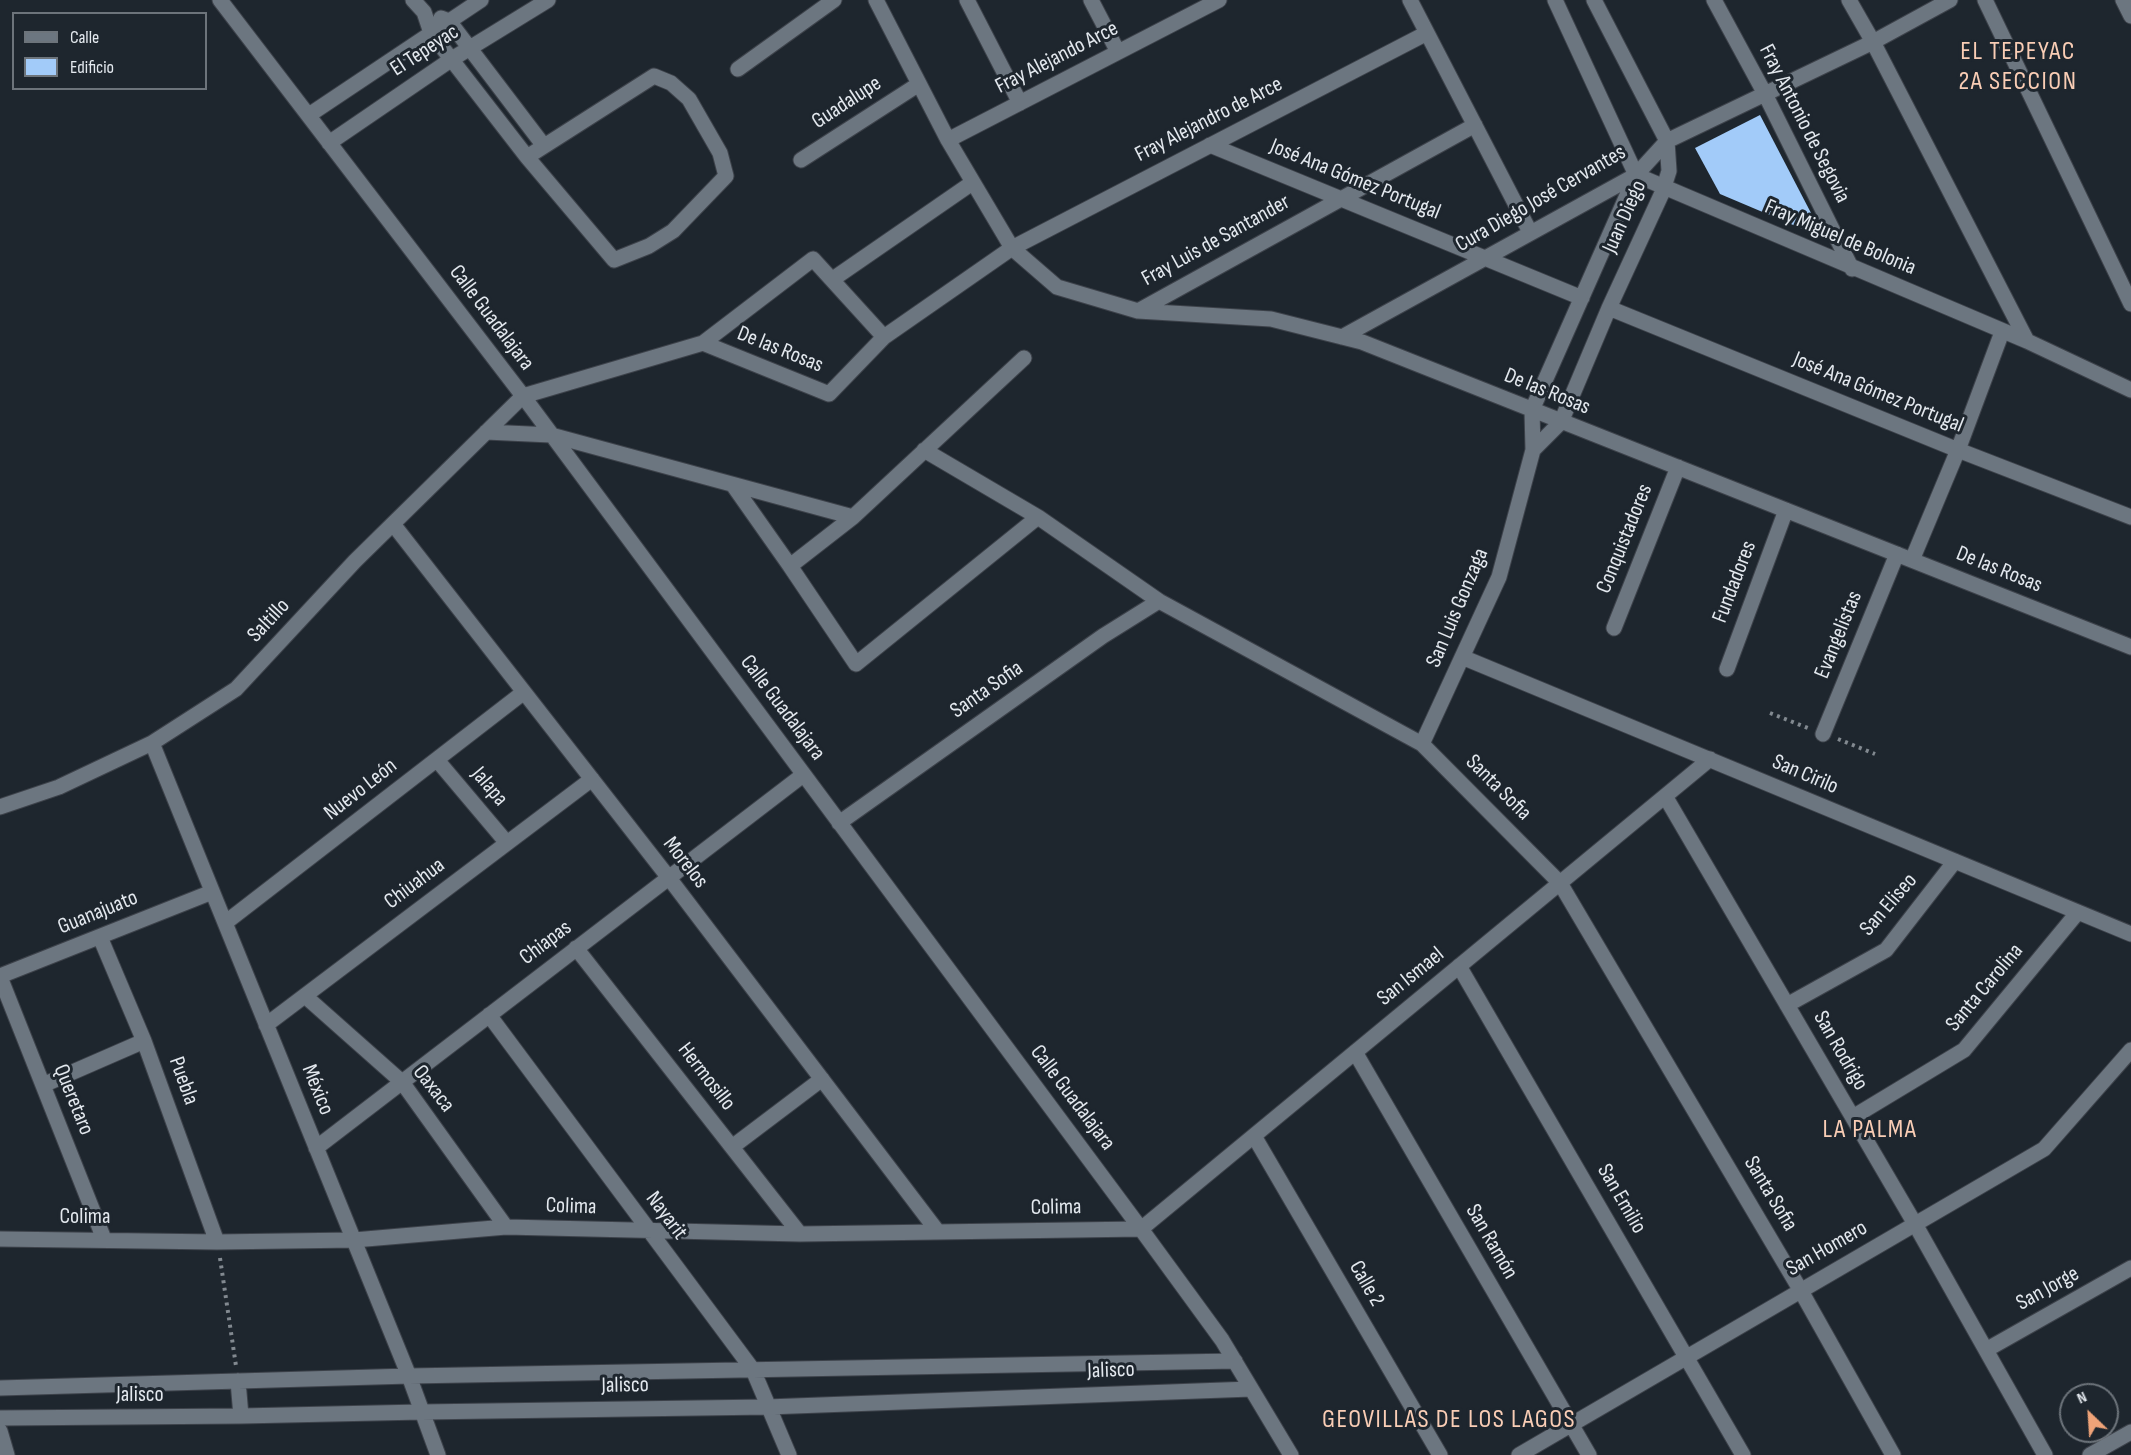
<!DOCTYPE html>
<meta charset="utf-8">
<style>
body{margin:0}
#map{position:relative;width:2131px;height:1455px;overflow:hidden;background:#1e262e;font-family:"Sofia Sans Condensed",sans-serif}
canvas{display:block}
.legend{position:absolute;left:12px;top:12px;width:195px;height:78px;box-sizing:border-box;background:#1e262e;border:2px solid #6d747b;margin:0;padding:8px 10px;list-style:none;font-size:18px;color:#e3e8ee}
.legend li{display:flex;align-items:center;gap:12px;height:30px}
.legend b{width:30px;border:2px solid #6d747b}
.north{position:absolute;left:2059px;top:1383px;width:60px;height:60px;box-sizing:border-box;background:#1e262e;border:2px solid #6d747b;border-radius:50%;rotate:335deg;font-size:16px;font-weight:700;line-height:24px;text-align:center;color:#e3e8ee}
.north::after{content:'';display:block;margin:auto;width:21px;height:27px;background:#efa378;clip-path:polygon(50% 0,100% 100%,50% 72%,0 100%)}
</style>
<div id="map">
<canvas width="2131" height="1455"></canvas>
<ul class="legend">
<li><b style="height:8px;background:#6c7680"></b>Calle</li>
<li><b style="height:16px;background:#a2cbf9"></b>Edificio</li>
</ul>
<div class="north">N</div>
</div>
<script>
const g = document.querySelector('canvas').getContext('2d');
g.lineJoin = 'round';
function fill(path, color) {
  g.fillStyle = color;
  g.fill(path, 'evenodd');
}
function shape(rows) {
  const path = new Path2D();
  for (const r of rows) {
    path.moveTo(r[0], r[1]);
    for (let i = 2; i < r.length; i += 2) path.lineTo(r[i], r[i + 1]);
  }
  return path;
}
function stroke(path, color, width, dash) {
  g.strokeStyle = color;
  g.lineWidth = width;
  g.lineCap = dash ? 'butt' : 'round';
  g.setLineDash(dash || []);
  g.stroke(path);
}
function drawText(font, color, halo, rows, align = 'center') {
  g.font = font + ' "Sofia Sans Condensed",sans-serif';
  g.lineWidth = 6;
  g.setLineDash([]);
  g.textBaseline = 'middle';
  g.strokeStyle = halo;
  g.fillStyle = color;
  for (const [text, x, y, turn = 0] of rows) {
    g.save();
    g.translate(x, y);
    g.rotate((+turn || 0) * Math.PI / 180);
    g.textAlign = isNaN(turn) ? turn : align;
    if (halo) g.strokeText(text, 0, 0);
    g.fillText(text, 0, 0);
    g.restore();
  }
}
const building = shape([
 [1760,115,1824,238,1720,194,1695,148]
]);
const path = shape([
 [1770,713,1808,728],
 [1838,739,1875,754],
 [220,1258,236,1366]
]);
const street = shape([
 [220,0,523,396,1141,1229,1222,1340,1291,1455],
 [413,0,424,12,431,33,527,157,614,260,649,246,673,231,726,176,720,153,689,99,671,83,654,76,527,157],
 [876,0,948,140,1012,248,1057,287,1138,311,1271,319,1362,342,2131,647],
 [967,0,1020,103],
 [1091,0,1118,52],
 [1410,0,1530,232],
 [1555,0,1636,175],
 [1714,0,1765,94,1852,269],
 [1849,0,1873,42,2027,341],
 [1985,0,2131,304],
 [2123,0,2131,16],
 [441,18,449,21,544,146],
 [738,69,834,0],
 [309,115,481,0],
 [948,140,1219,0],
 [329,143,452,59,548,0],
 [1210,145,1582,298],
 [801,160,919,84],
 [1636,175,2027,341,2131,390],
 [833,279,972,183],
 [1609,308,1958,450,2131,517],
 [1138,311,1475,125],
 [1342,337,1636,175,1667,141,1873,42,1950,0],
 [703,343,829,394,884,337,1012,248,1427,33],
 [486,432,551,435,853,517,790,566,856,664,1038,517,1159,601],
 [924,450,1038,517],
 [1533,450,1561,422,1609,308,1662,193,1669,171,1667,141,1594,0],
 [733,485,790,566],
 [853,517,1024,358],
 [393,524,669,878,938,1232],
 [1912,560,1958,450,2002,332],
 [1614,628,1678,467],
 [1462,657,2131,934],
 [1727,669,1786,510],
 [1823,734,1897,554],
 [152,743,409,1376,438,1455],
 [1422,744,1499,577,1533,450,1532,410,1636,175],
 [437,760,507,843],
 [1665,796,1915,1224,2045,1455],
 [0,807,59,787,152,743,236,689,355,561,523,396,703,343,813,259,884,337],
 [839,823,1103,636,1159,601,1422,744,1560,883,1801,1291,1893,1455],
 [225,923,524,692],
 [100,937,144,1041,217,1242],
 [576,948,800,1234],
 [1459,966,1743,1455],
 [0,976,212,892],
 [0,977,104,1239],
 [305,996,402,1082,506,1227],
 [1787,1005,1886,950,1955,861],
 [489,1015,753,1370,789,1455],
 [266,1025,592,779],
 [1355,1052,1589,1455],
 [43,1085,144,1041],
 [1853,1117,1964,1050,2078,912],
 [1254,1136,1440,1455],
 [732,1147,822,1079],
 [316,1148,803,775],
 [0,1239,217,1242,354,1240,506,1227,800,1234,1141,1229,1710,759],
 [1986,1350,2131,1268],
 [238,1381,241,1416],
 [0,1388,409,1376,1235,1361],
 [0,1418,241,1416,421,1412,767,1407,1251,1389],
 [0,1431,7,1455],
 [1519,1455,2044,1149,2131,1050],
 [2090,1455,2131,1432]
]);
const streetNames = [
 ["El Tepeyac",425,51,-33],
 ["Fray Alejando Arce",1057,58,-27],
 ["Guadalupe",847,103,-33],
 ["Fray Alejandro de Arce",1209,120,-27],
 ["Fray Antonio de Segovia",1804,124,63],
 ["José Ana Gómez Portugal",1355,180,22],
 ["Cura Diego José Cervantes",1541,199,-30],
 ["Juan Diego",1625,217,-66],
 ["Fray Miguel de Bolonia",1840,238,23],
 ["Fray Luis de Santander",1216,241,-29],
 ["Calle Guadalajara",491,318,53],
 ["De las Rosas",780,350,22],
 ["De las Rosas",1547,392,22],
 ["José Ana Gómez Portugal",1878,393,22],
 ["Conquistadores",1625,539,-68],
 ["De las Rosas",1999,570,22],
 ["Fundadores",1735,582,-69],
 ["San Luis Gonzaga",1458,608,-67],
 ["Saltillo",269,621,-47],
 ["Evangelistas",1839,635,-68],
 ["Santa Sofia",987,690,-35],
 ["Calle Guadalajara",782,708,53],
 ["San Cirilo",1805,775,23],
 ["Jalapa",489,787,50],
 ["Santa Sofia",1498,788,45],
 ["Nuevo León",361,790,-38],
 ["Morelos",685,863,52],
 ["Chiuahua",415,884,-37],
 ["San Eliseo",1889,905,-49],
 ["Guanajuato",98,913,-22],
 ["Chiapas",546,943,-37],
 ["San Ismael",1411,977,-39],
 ["Santa Carolina",1985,988,-50],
 ["San Rodrigo",1840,1051,60],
 ["Hermosillo",706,1077,52],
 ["Puebla",183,1081,70],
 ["Oaxaca",433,1089,52],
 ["México",317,1090,68],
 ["Calle Guadalajara",1072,1098,53],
 ["Queretaro",73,1100,68],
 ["Santa Sofia",1770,1194,59],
 ["San Emilio",1621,1199,60],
 ["Colima",571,1207,2],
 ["Colima",1056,1208,-1],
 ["Nayarit",666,1216,53],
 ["Colima",85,1217],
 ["San Ramón",1491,1242,60],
 ["San Homero",1827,1249,-30],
 ["Calle 2",1366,1284,60],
 ["San Jorge",2048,1289,-29],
 ["Jalisco",1111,1371,-2],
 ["Jalisco",625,1386,-1],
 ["Jalisco",140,1395]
];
const quarterNames = [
 ["EL TEPEYAC",2018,52],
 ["2A SECCION",2018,82],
 ["LA PALMA",1870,1130],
 ["GEOVILLAS DE LOS LAGOS",1449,1420]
];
fill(building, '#a2cbf9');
stroke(street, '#3d424a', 17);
stroke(path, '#828990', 4, [3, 4.5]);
stroke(street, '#6c7680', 15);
drawText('22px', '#e3e8ee', '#1e262e', streetNames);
g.letterSpacing = '1.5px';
drawText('26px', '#f9cdb5', '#1e262e', quarterNames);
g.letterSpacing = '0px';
</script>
